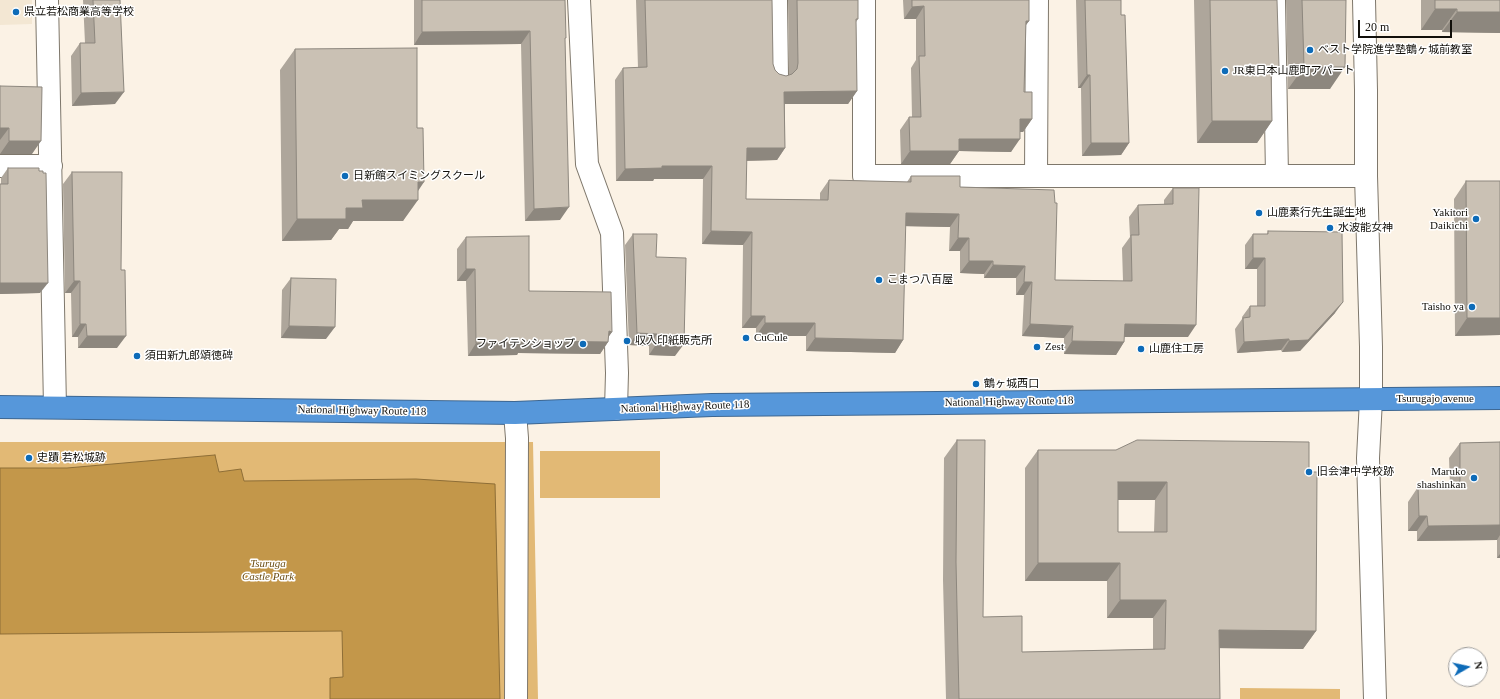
<!DOCTYPE html>
<meta charset="utf-8">
<style>
body{margin:0}
#map{position:relative;width:1500px;height:699px;overflow:hidden;background:#fbf2e5;font-family:"Times New Roman",serif}
canvas{display:block}
.north{position:absolute;left:1448px;top:647px;width:40px;height:40px;box-sizing:border-box;background:#fff;border:1px solid #a09f9d;border-radius:50%;rotate:81deg;font-size:11px;font-weight:700;line-height:16px;text-align:center;color:#110f0a}
.north::after{content:'';display:block;margin:auto;width:14px;height:18px;background:#0d6bb8;clip-path:polygon(50% 0,100% 100%,50% 72%,0 100%)}
.scale{position:absolute;left:1358px;top:20px;width:94px;height:18px;box-sizing:border-box;border:2px solid #110f0a;border-top:0;padding-left:5px;font-size:12px;line-height:14px;white-space:nowrap;color:#110f0a;-webkit-text-stroke:3px #fff;paint-order:stroke}
</style>
<div id="map">
<canvas width="1500" height="699"></canvas>
<div class="north">N</div>
<div class="scale">20 m</div>
</div>
<script>
const g = document.querySelector('canvas').getContext('2d');
g.lineJoin = 'round';
function fill(path, color) {
  g.fillStyle = color;
  g.fill(path, 'evenodd');
}
function shape(rows) {
  const path = new Path2D();
  for (const r of rows) {
    path.moveTo(r[0], r[1]);
    for (let i = 2; i < r.length; i += 2) path.lineTo(r[i], r[i + 1]);
  }
  return path;
}
function stroke(path, color, width, dash) {
  g.strokeStyle = color;
  g.lineWidth = width;
  g.lineCap = dash ? 'butt' : 'round';
  g.setLineDash(dash || []);
  g.stroke(path);
}
function drawText(font, color, halo, rows, align = 'center') {
  g.font = font + ' "Times New Roman","Noto Sans JP",serif';
  g.lineWidth = 3;
  g.setLineDash([]);
  g.textBaseline = 'middle';
  g.strokeStyle = halo;
  g.fillStyle = color;
  for (const [text, x, y, turn = 0] of rows) {
    g.save();
    g.translate(x, y);
    g.rotate((+turn || 0) * Math.PI / 180);
    g.textAlign = isNaN(turn) ? turn : align;
    if (halo) g.strokeText(text, 0, 0);
    g.fillText(text, 0, 0);
    g.restore();
  }
}
const built = shape([
 [0,0,32,0,32,24,0,25]
]);
const green = shape([
 [0,442,533,442,538,699,0,699],
 [540,451,660,451,660,498,540,498],
 [1240,688,1340,689,1340,699,1240,699]
]);
const water = shape([
 [215,455,219,472,241,469,244,481,416,479,495,484,500,699,330,699,330,678,343,677,342,631,0,634,0,468,67,468,215,455]
]);
const minor = shape([
 [47,0,55,407],
 [579,0,587,164,612,233,617,373,616,409],
 [776,0,777,76],
 [864,0,864,176,1366,176],
 [1274,0,1277,176],
 [1364,0,1366,90,1366,176,1371,347,1371,399,1368,458,1375,699],
 [0,166,51,166],
 [1036,176,1037,0],
 [515,413,517,438,516,699]
]);
const highway = shape([
 [0,407,515,413,712,405,1500,398]
]);
const wall = shape([
 [83,0,120,0,115,104,72,106,71,56,80,43,85,43],
 [414,0,565,0,565,40,560,220,525,221,521,44,414,45],
 [636,0,772,0,773,64,775,70,779,74,786,76,789,75,788,0,858,0,858,19,856,22,857,91,848,104,785,104,785,148,777,160,746,161,746,199,820,200,820,193,829,180,907,182,911,176,960,187,1055,280,1123,281,1122,248,1130,237,1129,217,1138,205,1164,204,1164,200,1173,188,1188,337,1124,337,1124,342,1116,355,1064,354,1064,338,1022,336,1024,295,1016,295,1016,278,984,278,984,274,960,273,960,251,949,251,950,227,905,226,903,340,895,353,806,351,806,336,756,336,756,328,742,328,743,245,702,244,703,179,654,179,653,181,616,181,615,80,623,68,638,68],
 [903,0,1029,0,1029,21,1025,26,1024,92,1032,119,1023,132,1020,132,1011,152,959,151,950,164,901,164,900,130,909,117,912,117,911,68,916,60,916,19,904,19],
 [1076,0,1121,0,1121,15,1129,143,1121,155,1082,156,1081,88,1078,88],
 [1194,0,1277,0,1272,77,1272,121,1257,143,1197,143],
 [1286,0,1346,0,1330,89,1288,89],
 [1421,0,1500,0,1500,33,1442,32,1442,30,1421,30],
 [295,49,418,191,403,221,353,221,348,229,339,229,331,240,282,241,280,70],
 [0,86,32,154,0,154],
 [8,168,40,293,0,294,0,184,1,184,1,178],
 [72,172,117,348,78,348,78,337,72,337,71,293,65,293,63,184],
 [1466,181,1500,335,1455,336,1454,199],
 [1268,231,1335,313,1300,351,1282,352,1281,350,1237,353,1235,329,1242,319,1242,317,1250,306,1257,306,1257,269,1245,269,1245,245,1253,234,1267,234],
 [633,234,656,257,675,356,649,355,649,346,629,345,625,245],
 [466,237,529,291,612,332,608,337,608,342,600,354,518,353,517,355,468,356,466,281,457,281,457,249],
 [291,278,326,339,281,338,282,290],
 [957,440,983,617,1022,652,1153,649,1153,618,1107,618,1107,581,1025,581,1025,468,1038,450,1309,472,1316,631,1303,649,1220,648,1220,699,946,699,943,580,944,458],
 [1118,500,1155,500,1154,532,1118,532],
 [1500,442,1500,558,1497,558,1497,540,1417,541,1417,531,1408,531,1408,502,1418,487,1450,486,1449,458,1460,443]
]);
const shadedWall = shape([
 [924,6,916,19,904,19,912,7],
 [1435,9,1457,9,1442,30,1421,30],
 [1457,12,1500,12,1500,33,1442,32],
 [1026,21,1029,21,1020,33],
 [530,31,521,44,414,45,422,32],
 [1271,67,1279,67,1263,89],
 [1304,67,1345,67,1330,89,1288,89],
 [1087,75,1090,75,1081,88,1078,88],
 [857,91,848,104,776,104,784,92],
 [124,92,115,104,72,106,81,93],
 [1020,119,1032,119,1023,132,1011,132],
 [1212,121,1272,121,1257,143,1197,143],
 [0,128,9,128,0,140],
 [959,139,1020,139,1011,152,959,151,950,164,901,164,910,151],
 [9,141,41,141,32,154,0,154],
 [1091,143,1129,143,1121,155,1082,156],
 [747,148,785,148,777,160,738,161],
 [662,166,712,166,703,179,654,179,653,181,616,181,625,169],
 [418,182,424,182,412,200,418,200,403,221,353,221,348,229,339,229,331,240,282,241,297,219,346,208,362,200],
 [569,207,560,220,525,221,534,209],
 [906,213,959,214,950,227,897,226],
 [711,231,752,232,743,245,702,244],
 [958,238,969,238,960,251,949,251],
 [1253,258,1265,258,1257,269,1245,269],
 [969,261,993,261,984,274,960,273],
 [993,265,1025,266,1016,278,984,278],
 [466,269,475,269,466,281,457,281],
 [74,281,80,281,71,293,65,293],
 [1024,282,1032,282,1024,295,1016,295],
 [0,283,48,283,40,293,0,294],
 [1343,302,1335,313,1300,351,1282,352,1289,341],
 [751,316,765,316,756,328,742,328],
 [1467,318,1500,318,1500,335,1455,336],
 [765,323,815,323,806,336,756,336],
 [80,324,86,324,78,337,72,337],
 [1030,324,1073,326,1064,338,1022,336],
 [1125,324,1196,325,1188,337,1116,337],
 [289,326,335,327,326,339,281,338],
 [609,331,612,332,605,342,608,342,600,354,518,353,517,355,468,356,476,343,525,341],
 [637,333,657,334,649,346,629,345],
 [87,336,126,336,117,348,78,348],
 [815,338,903,340,895,353,806,351],
 [1289,339,1281,350,1237,353,1244,342],
 [1072,341,1124,342,1116,355,1064,354],
 [657,343,684,344,675,356,649,355],
 [1118,482,1167,482,1155,500,1105,500],
 [1419,516,1427,516,1417,531,1408,531],
 [1500,525,1500,535,1497,540,1417,541,1428,526],
 [1500,554,1500,558,1497,558],
 [1038,563,1120,563,1107,581,1025,581],
 [1120,600,1166,600,1153,618,1107,618],
 [1219,630,1316,631,1303,649,1207,648]
]);
const building = shape([
 [93,0,120,0,124,92,81,93,80,43,95,43,93,0],
 [422,0,565,0,566,38,565,38,569,207,534,209,530,31,422,32,422,0],
 [645,0,772,0,773,64,775,70,779,74,786,76,792,74,797,69,798,63,797,0,858,0,858,19,856,19,857,91,784,92,785,148,747,148,746,199,828,200,829,180,911,182,911,176,960,176,960,187,1054,190,1055,203,1057,203,1055,280,1132,281,1131,235,1139,235,1138,205,1173,204,1173,188,1199,188,1196,325,1125,324,1124,342,1072,341,1073,326,1030,324,1032,282,1024,282,1025,266,993,265,993,261,969,261,969,238,958,238,959,214,906,213,903,340,815,338,815,323,765,323,765,316,751,316,752,232,711,231,712,166,662,166,662,168,625,169,623,68,647,67,645,0],
 [912,0,1029,0,1029,21,1026,21,1024,92,1032,92,1032,119,1020,119,1020,139,959,139,959,151,910,151,909,117,921,117,919,56,925,56,924,6,912,7,912,0],
 [1085,0,1121,0,1121,15,1125,15,1129,143,1091,143,1090,75,1087,75,1085,0],
 [1210,0,1277,0,1279,67,1271,67,1272,121,1212,121,1210,0],
 [1302,0,1346,0,1345,67,1304,67,1302,0],
 [1435,0,1500,0,1500,12,1457,12,1457,9,1435,9,1435,0],
 [417,48,417,128,423,128,424,182,418,182,418,200,362,200,363,208,346,208,346,219,297,219,295,49,417,48],
 [0,86,42,87,41,141,9,141,9,128,0,128,0,86],
 [8,168,39,168,39,171,43,171,43,173,46,173,48,283,0,283,0,184,8,184,8,168],
 [72,172,122,172,121,270,125,270,126,336,87,336,86,324,80,324,80,281,74,281,72,172],
 [1466,181,1500,181,1500,318,1467,318,1466,181],
 [1268,231,1342,232,1343,302,1308,340,1289,341,1289,339,1244,342,1243,318,1250,317,1250,306,1265,306,1265,258,1253,258,1253,234,1268,234,1268,231],
 [633,234,657,234,656,257,686,258,684,344,657,343,657,334,637,333,633,234],
 [529,236,529,291,611,292,612,332,609,331,608,342,525,341,525,342,476,343,475,269,466,269,466,237,529,236],
 [291,278,336,279,335,327,289,326,291,278],
 [957,440,985,440,983,617,1022,616,1022,652,1165,649,1166,600,1120,600,1120,563,1038,563,1038,450,1116,450,1137,440,1309,442,1309,472,1317,472,1316,631,1219,630,1220,699,959,699,956,562,957,440],
 [1118,482,1167,482,1167,532,1118,532,1118,482],
 [1500,442,1500,525,1428,526,1427,516,1419,516,1418,487,1460,486,1460,443,1500,442]
]);
const markers = [
 [16,12,4,"#0d6bb8"],
 [1310,50,4,"#0d6bb8"],
 [1225,71,4,"#0d6bb8"],
 [345,176,4,"#0d6bb8"],
 [1259,213,4,"#0d6bb8"],
 [1476,219,4,"#0d6bb8"],
 [1330,228,4,"#0d6bb8"],
 [879,280,4,"#0d6bb8"],
 [1472,307,4,"#0d6bb8"],
 [746,338,4,"#0d6bb8"],
 [627,341,4,"#0d6bb8"],
 [583,344,4,"#0d6bb8"],
 [1037,347,4,"#0d6bb8"],
 [1141,349,4,"#0d6bb8"],
 [137,356,4,"#0d6bb8"],
 [976,384,4,"#0d6bb8"],
 [29,458,4,"#0d6bb8"],
 [1309,472,4,"#0d6bb8"],
 [1474,478,4,"#0d6bb8"]
];
const poiNames = [
 ["県立若松商業高等学校",24,12],
 ["ベスト学院進学塾鶴ヶ城前教室",1318,50],
 ["JR東日本山鹿町アパート",1233,71],
 ["日新館スイミングスクール",353,176],
 ["山鹿素行先生誕生地",1267,213],
 ["Yakitori",1468,213,"right"],
 ["Daikichi",1468,226,"right"],
 ["水波能女神",1338,228],
 ["こまつ八百屋",887,280],
 ["Taisho ya",1464,307,"right"],
 ["CuCule",754,338],
 ["収入印紙販売所",635,341],
 ["ファイテンショップ",575,344,"right"],
 ["Zest",1045,347],
 ["山鹿住工房",1149,349],
 ["須田新九郎頌徳碑",145,356],
 ["鶴ヶ城西口",984,384],
 ["史蹟 若松城跡",37,458],
 ["旧会津中学校跡",1317,472],
 ["Maruko",1466,472,"right"],
 ["shashinkan",1466,485,"right"]
];
const streetNames = [
 ["Tsurugajo avenue",1435,399],
 ["National Highway Route 118",1009,402,-1],
 ["National Highway Route 118",685,407,-2],
 ["National Highway Route 118",362,411,1]
];
const parkNames = [
 ["Tsuruga",268,564],
 ["Castle Park",268,577]
];
fill(built, '#f3e7d3');
fill(green, '#e2b975');
fill(water, '#c3974a');
stroke(water, '#8e6e37', 1);
stroke(minor, '#7e776b', 24);
stroke(highway, '#3e6791', 24);
stroke(minor, '#fff', 22);
stroke(highway, '#5697da', 22);
fill(wall, '#aea69b');
fill(shadedWall, '#8d877e');
fill(building, '#cac1b4');
stroke(building, '#8d877e', 1);
for (const [x, y, r, color] of markers) {
  const dot = new Path2D();
  dot.arc(x, y, r, 0, 2 * Math.PI);
  g.fillStyle = color;
  g.fill(dot);
  stroke(dot, '#fff', 1.5);
}
drawText('11px', '#110f0a', '#fff', poiNames, 'left');
drawText('11px', '#110f0a', '#fff', streetNames);
drawText('italic 11px', '#6f5016', '#fff', parkNames);
</script>
